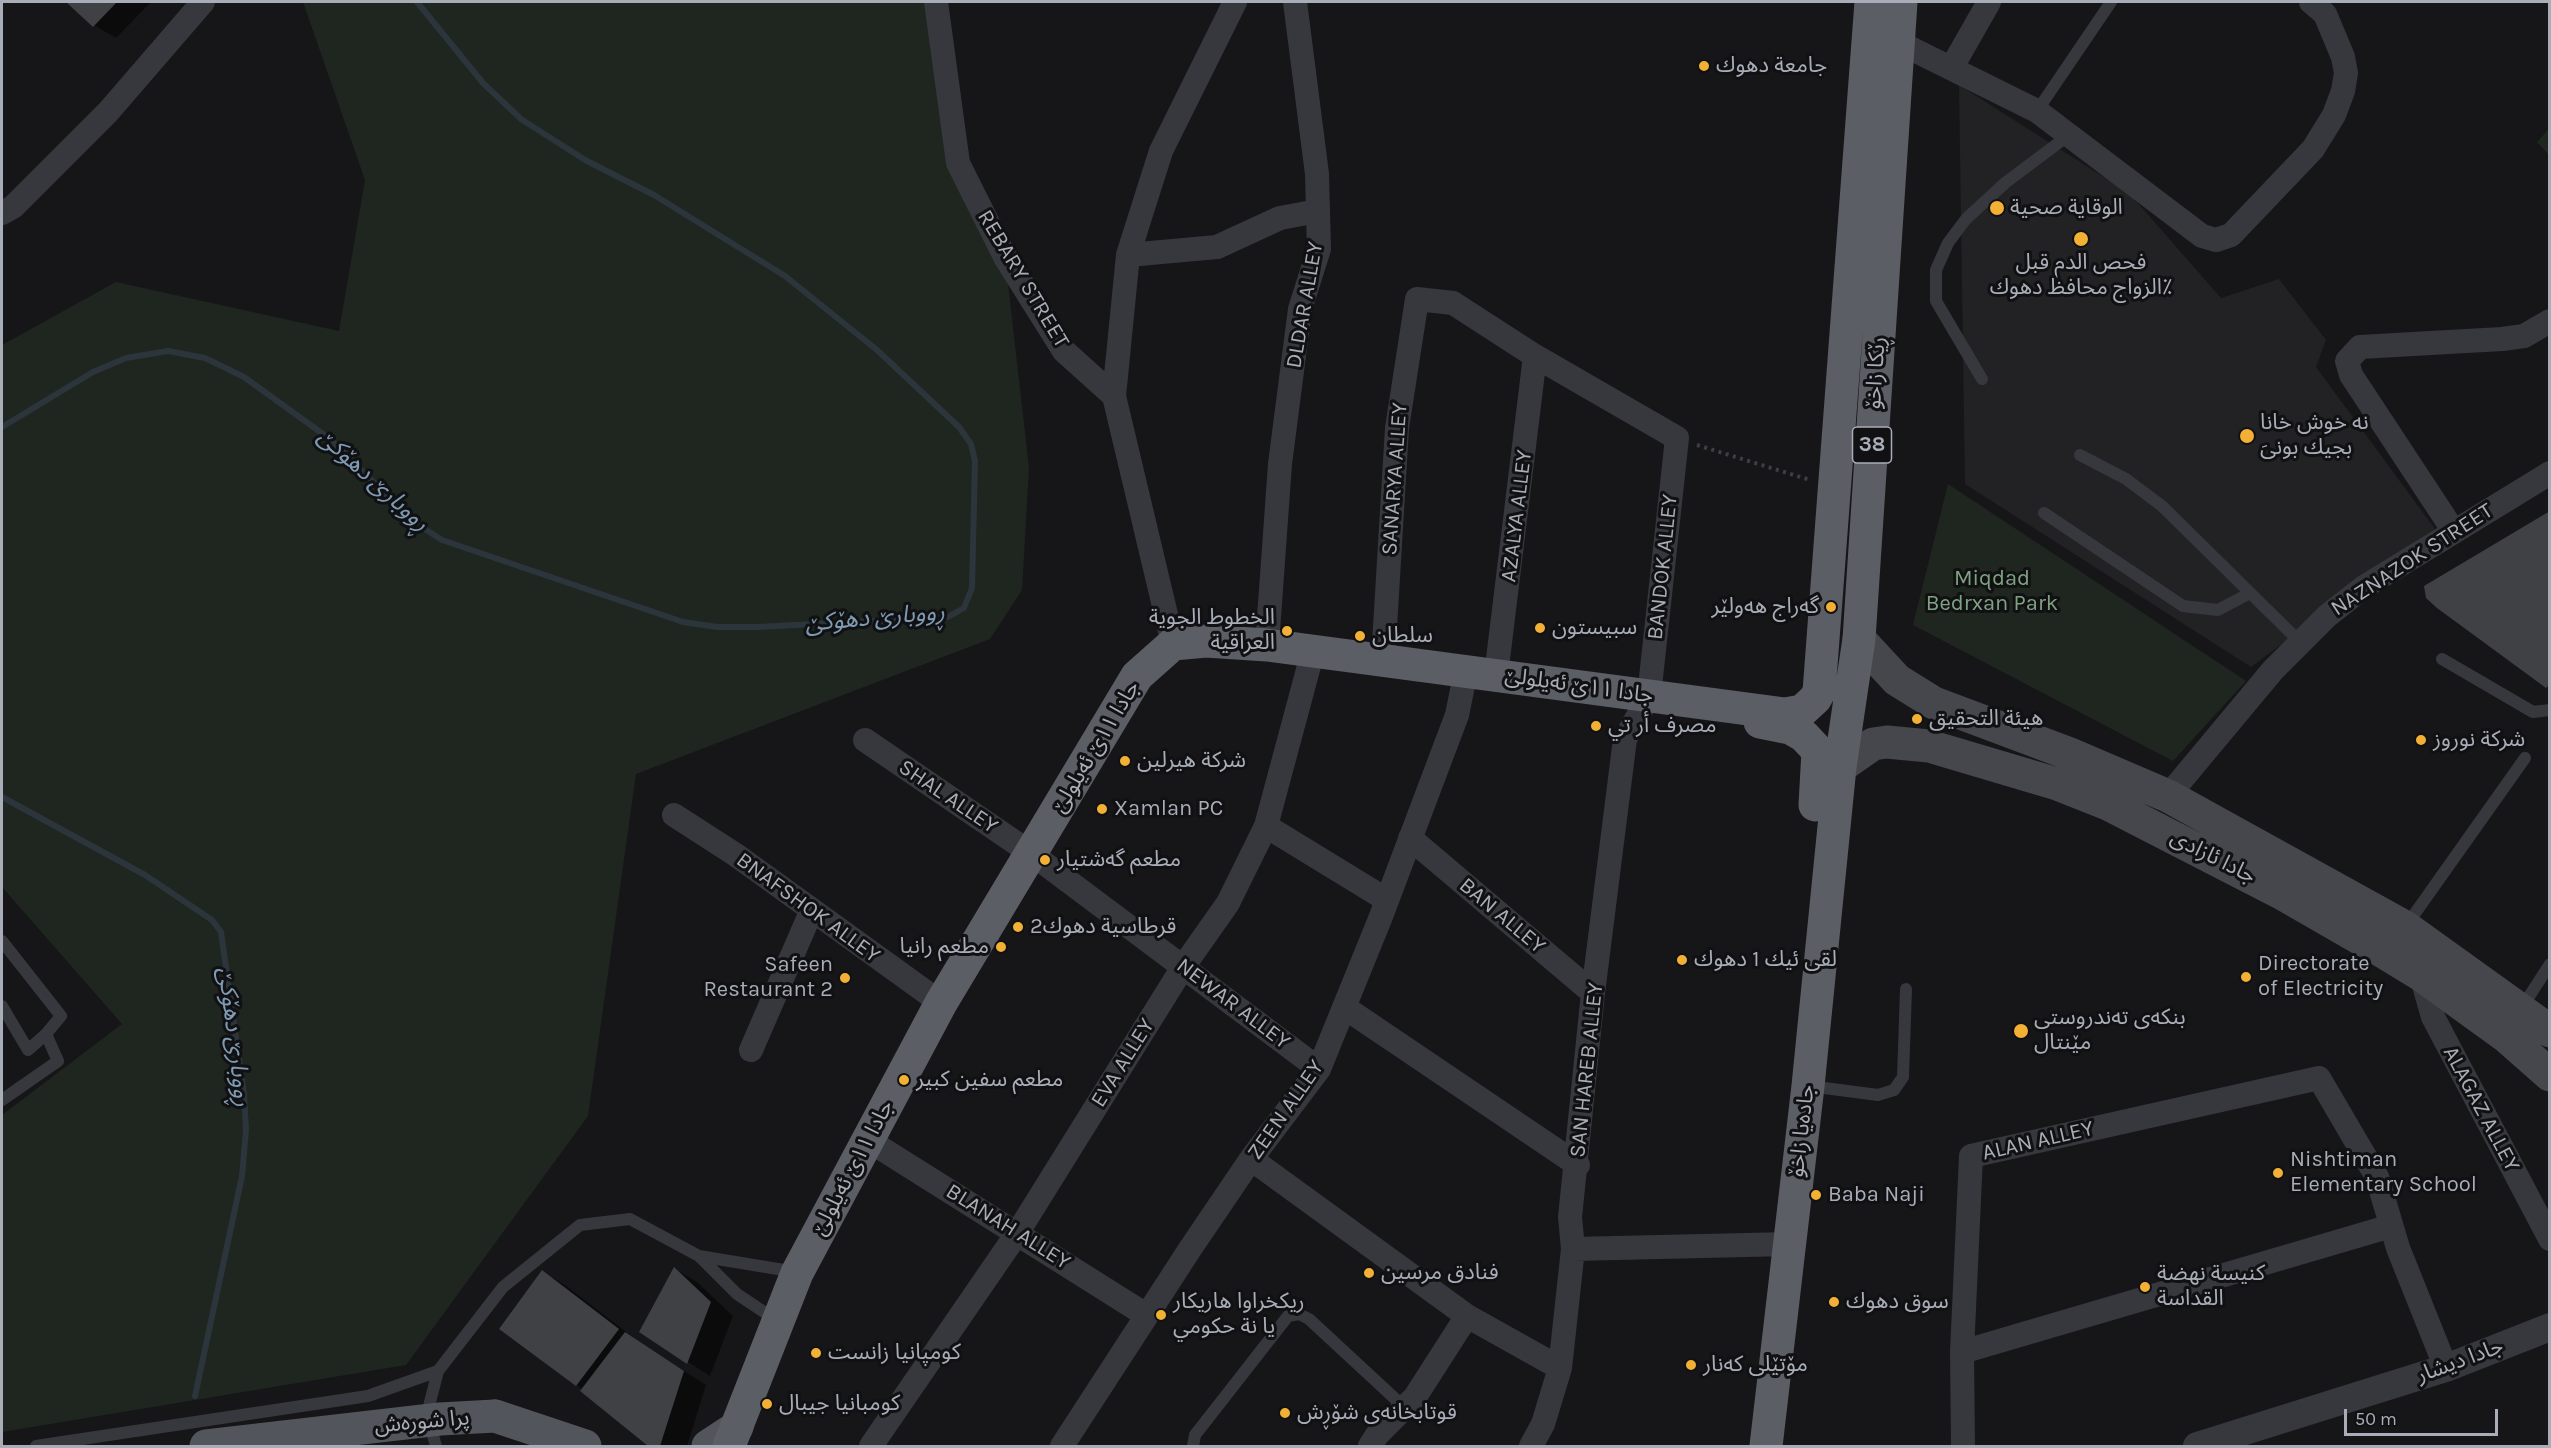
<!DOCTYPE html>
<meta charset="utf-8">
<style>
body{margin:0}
#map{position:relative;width:2551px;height:1448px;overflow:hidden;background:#161618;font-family:Karla,sans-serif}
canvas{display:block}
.frame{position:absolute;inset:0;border:3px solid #a8adb8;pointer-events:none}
.scale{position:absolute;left:2344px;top:1409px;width:154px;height:27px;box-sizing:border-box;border:3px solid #a8adb8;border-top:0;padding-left:8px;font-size:18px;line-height:21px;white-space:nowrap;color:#a8adb8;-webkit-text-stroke:4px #111113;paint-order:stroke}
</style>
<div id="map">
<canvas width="2551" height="1448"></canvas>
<div class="frame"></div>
<div class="scale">50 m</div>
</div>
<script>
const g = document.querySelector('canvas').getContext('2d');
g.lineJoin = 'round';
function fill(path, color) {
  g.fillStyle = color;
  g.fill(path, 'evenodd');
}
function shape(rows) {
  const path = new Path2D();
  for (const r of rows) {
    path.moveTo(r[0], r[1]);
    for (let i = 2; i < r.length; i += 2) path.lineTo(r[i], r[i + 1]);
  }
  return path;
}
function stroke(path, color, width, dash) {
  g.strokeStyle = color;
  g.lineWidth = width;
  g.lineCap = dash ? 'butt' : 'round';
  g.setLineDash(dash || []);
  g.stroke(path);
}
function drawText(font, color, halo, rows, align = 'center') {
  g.font = font + ' Karla,"Noto Sans Arabic",sans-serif';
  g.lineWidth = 6;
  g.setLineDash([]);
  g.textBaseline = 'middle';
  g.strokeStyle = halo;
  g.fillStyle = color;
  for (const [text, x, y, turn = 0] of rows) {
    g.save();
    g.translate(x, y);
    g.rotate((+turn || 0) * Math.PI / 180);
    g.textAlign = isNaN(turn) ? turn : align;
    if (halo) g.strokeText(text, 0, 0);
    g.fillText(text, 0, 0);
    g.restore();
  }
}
const built = shape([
 [1959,85,2129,193,2221,298,2279,279,2326,340,2316,367,2435,529,2251,667,1965,484]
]);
const green = shape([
 [303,2,936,2,958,163,1005,257,1029,468,1022,590,990,639,636,774,588,1116,406,1365,2,1432,2,1115,122,1024,2,887,2,345,116,282,339,331,365,180],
 [2549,129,2549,155,2537,142],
 [1948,484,2246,681,2173,761,1913,625]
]);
const shadow = shape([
 [69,2,151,2,116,38,94,25],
 [675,1269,697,1282,733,1316,710,1376,641,1332],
 [543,1272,565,1285,642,1344,706,1385,687,1446,650,1446,577,1385]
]);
const stream = shape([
 [2,427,93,372,126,358,168,351,205,358,244,377,330,439,414,522,442,540,683,622,717,627,757,627,948,617,964,608,972,588,975,461,971,444,959,427,877,350,785,276,654,195,585,160,521,119,483,83,417,2],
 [2,797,145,875,212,920,221,932,244,1094,246,1130,242,1176,195,1396]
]);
const building = shape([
 [66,2,117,2,93,27],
 [2550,511,2550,684,2546,688,2437,608,2426,598,2424,586],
 [674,1267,711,1302,687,1364,639,1332],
 [542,1270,619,1329,576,1386,499,1329],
 [625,1332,684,1371,660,1446,648,1446,580,1391]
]);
const path = shape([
 [1697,445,1810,480]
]);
const service = shape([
 [2037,111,2111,2],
 [1982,379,1936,301,1936,270,1948,243,1966,219,2005,183,2069,135],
 [2080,455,2126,479,2162,506,2300,642],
 [2044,513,2183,606,2218,610,2250,593],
 [2442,659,2533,712,2550,710],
 [2406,926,2525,758],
 [2,941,61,1016,46,1034,28,1050,2,1006],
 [2521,1009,2550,964],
 [1809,1086,1878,1095,1894,1090,1903,1077,1906,989],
 [2,1100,58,1061,46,1034],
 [699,1256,737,1294,776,1320],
 [36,1446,368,1396,438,1371,503,1287,580,1225,630,1219,699,1256,796,1272],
 [436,1446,427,1414,438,1371],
 [1193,1446,1195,1435,1288,1316,1299,1314,1309,1319,1404,1407]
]);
const minor = shape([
 [936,2,958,163,1005,257,1064,351,1114,396,1173,644],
 [1898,42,2037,111,2202,236,2216,240,2231,235,2313,149,2334,115,2343,91,2346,73,2343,57,2325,14,2311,2],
 [1952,67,1989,2],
 [2,213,13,207,108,112,203,2],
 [1128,255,1217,247,1280,218,1318,211],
 [1114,396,1128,255,1161,151,1235,2],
 [2453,530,2351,375,2347,361,2360,347,2502,339,2524,336,2550,321],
 [1267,645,1280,464,1300,309,1319,249,1317,174,1295,2],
 [1383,660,1397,428,1417,299,1453,303,1535,356,1677,438,1649,696,1625,739,1593,993,1570,1217,1573,1249,1560,1368,1543,1424,1531,1446],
 [1496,675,1535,356],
 [865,740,1032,854,1319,1069],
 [2168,796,2273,670,2327,616,2364,587,2550,473],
 [674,815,736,855,941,1003],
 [1266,826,1387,900],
 [1410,838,1593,993],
 [2421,975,2433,1017,2550,1239],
 [1344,1007,1578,1165],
 [751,1050,811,912],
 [868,1140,1146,1315],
 [1251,1159,1467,1316,1560,1368],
 [1573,1249,1789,1244],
 [1962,1352,2391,1226],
 [871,1446,1018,1232,1183,967,1228,903,1266,826,1313,651],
 [1062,1446,1190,1249,1251,1159,1319,1069,1380,919,1457,715,1466,671],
 [1370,1446,1377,1435,1415,1397,1467,1316],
 [1963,1446,1962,1352,1971,1156,2319,1078,2377,1177,2398,1248,2446,1368]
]);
const tertiary = shape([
 [2197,1446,2446,1368,2550,1327]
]);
const secondary = shape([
 [1859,639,1897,680,1934,703,2070,754,2168,796,2405,927,2550,1031],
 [1840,767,1873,744,1887,742,1929,746,2057,784,2110,805,2281,893,2380,950,2421,975,2508,1038,2550,1075]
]);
const primary = shape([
 [495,1416,585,1446],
 [708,1446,737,1427]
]);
const trunk = shape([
 [1760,722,1790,728,1804,736,1818,751,1815,805],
 [729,1446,797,1273,941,1003,1137,676,1173,644,1206,641,1267,645,1785,714,1802,711,1815,699,1819,692,1871,2],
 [1766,1446,1808,1086,1840,767,1859,639,1901,2]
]);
const primaryBridge = shape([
 [206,1446,440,1419,495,1416]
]);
const markers = [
 [1704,66,6,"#f2b134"],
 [1997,208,8,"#f2b134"],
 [2081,239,8,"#f2b134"],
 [2247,436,8,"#f2b134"],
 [1831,607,6,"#f2b134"],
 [1540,628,6,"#f2b134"],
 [1287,631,6,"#f2b134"],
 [1360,636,6,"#f2b134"],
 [1917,719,6,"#f2b134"],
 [1596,726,6,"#f2b134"],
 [2421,740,6,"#f2b134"],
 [1125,761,6,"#f2b134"],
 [1102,809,6,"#f2b134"],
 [1045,860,6,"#f2b134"],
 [1018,927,6,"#f2b134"],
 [1001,947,6,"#f2b134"],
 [1682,960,6,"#f2b134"],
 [2246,977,6,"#f2b134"],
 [845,978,6,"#f2b134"],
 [2021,1031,8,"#f2b134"],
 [904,1080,6,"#f2b134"],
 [2278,1173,6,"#f2b134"],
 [1816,1195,6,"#f2b134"],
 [1369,1273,6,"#f2b134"],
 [2145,1287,6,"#f2b134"],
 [1834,1302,6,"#f2b134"],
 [1161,1315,6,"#f2b134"],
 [816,1353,6,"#f2b134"],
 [1691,1365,6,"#f2b134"],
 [767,1404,6,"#f2b134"],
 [1285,1413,6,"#f2b134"]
];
const shields = [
 [1872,445,39]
];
const shieldNames = [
 ["38",1872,445]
];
const poiNames = [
 ["جامعة دهوك",1716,66],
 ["الوقایة صحیة",2010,208],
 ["فحص الدم قبل",2081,263,"center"],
 ["الزواج محافظ دهوك٪",2081,288,"center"],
 ["نه خوش خانا",2260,423],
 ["بجيك بونىَ",2260,448],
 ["گەراج هەولێر",1819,607,"right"],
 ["الخطوط الجوية",1275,618,"right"],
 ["العراقية",1275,643,"right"],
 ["سبيستون",1552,628],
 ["سلطان",1372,636],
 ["هيئة التحقيق",1929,719],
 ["مصرف أر تي",1608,726],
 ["شركة نوروز",2433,740],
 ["شركة هيرلين",1137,761],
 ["Xamlan PC",1114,809],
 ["مطعم گەشتیار",1057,860],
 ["قرطاسية دهوك2",1030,927],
 ["مطعم رانيا",989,947,"right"],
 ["لقى ئيك 1 دهوك",1694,960],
 ["Directorate",2258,964],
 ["of Electricity",2258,989],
 ["Safeen",833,965,"right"],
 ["Restaurant 2",833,990,"right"],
 ["بنکەی تەندروستی",2034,1018],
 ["مێنتال",2034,1043],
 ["مطعم سفين كبير",916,1080],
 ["Nishtiman",2290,1160],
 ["Elementary School",2290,1185],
 ["Baba Naji",1828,1195],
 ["فنادق مرسين",1381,1273],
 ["كنيسة نهضة",2157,1274],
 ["القداسة",2157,1299],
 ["ريكخراوا هاريكار",1173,1302],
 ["يا نة حكومي",1173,1327],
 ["سوق دهوك",1846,1302],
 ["كومپانيا زانست",828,1353],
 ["مۆتێلی کەنار",1703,1365],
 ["كومبانيا جيبال",779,1404],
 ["قوتابخانەی شۆڕش",1297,1413]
];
const streetNames = [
 ["REBARY STREET",1023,279,59],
 ["DLDAR ALLEY",1305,305,-80],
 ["ڕێکا زاخۆ",1876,373,-86],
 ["SANARYA ALLEY",1395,479,-86],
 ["AZALYA ALLEY",1517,516,-83],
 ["NAZNAZOK STREET",2412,560,-33],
 ["BANDOK ALLEY",1663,567,-84],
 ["جادا ١١ێ ئه‌یلولێ",1579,686,8],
 ["جادا ١١ێ ئه‌یلولێ",1096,747,-59],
 ["SHAL ALLEY",948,797,34],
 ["جادا ئازادی",2213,857,27],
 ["BNAFSHOK ALLEY",808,908,36],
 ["BAN ALLEY",1502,916,40],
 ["NEWAR ALLEY",1233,1004,37],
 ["EVA ALLEY",1123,1063,-58],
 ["SAN HAREB ALLEY",1587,1070,-84],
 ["ALAGAZ ALLEY",2481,1109,62],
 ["ZEEN ALLEY",1286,1110,-55],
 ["جادەیا زاخۆ",1802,1131,-83],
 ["ALAN ALLEY",2038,1141,-13],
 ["جادا ١١ێ ئه‌یلولێ",853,1168,-62],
 ["BLANAH ALLEY",1008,1227,32],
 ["جادا دیشار",2460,1361,-20],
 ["پرا شورەش",422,1422,-5]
];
const parkNames = [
 ["Miqdad",1992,579],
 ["Bedrxan Park",1992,604]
];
const waterNames = [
 ["ڕووبارێ دهۆكێ",373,480,42],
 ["ڕووبارێ دهۆكێ",875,618,-5],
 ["ڕووبارێ دهۆكێ",234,1037,83]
];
fill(built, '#222225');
fill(green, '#1e261f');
fill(shadow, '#0007');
stroke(stream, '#2c353c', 6);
fill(building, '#404145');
stroke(path, '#3d3f44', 4, [3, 4.5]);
stroke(service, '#37383d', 12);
stroke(minor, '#37383d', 24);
stroke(tertiary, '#37383d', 28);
stroke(secondary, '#45474d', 33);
stroke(primary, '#53555c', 33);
stroke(trunk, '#5b5e65', 33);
stroke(primaryBridge, '#53555c', 33);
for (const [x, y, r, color] of markers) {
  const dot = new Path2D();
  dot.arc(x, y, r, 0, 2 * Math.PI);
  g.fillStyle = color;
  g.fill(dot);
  stroke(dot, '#111113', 2);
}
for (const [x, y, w] of shields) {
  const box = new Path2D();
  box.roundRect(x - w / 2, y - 18, w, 36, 4.5);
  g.fillStyle = '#111113';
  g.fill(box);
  stroke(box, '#a8adb8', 1.5);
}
drawText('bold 21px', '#a8adb8', null, shieldNames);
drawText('22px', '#a8adb8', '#111113', poiNames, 'left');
drawText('22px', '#a8adb8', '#111113', streetNames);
drawText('22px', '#7fa381', '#111113', parkNames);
drawText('italic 24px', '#7f9bb3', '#111113', waterNames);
</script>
